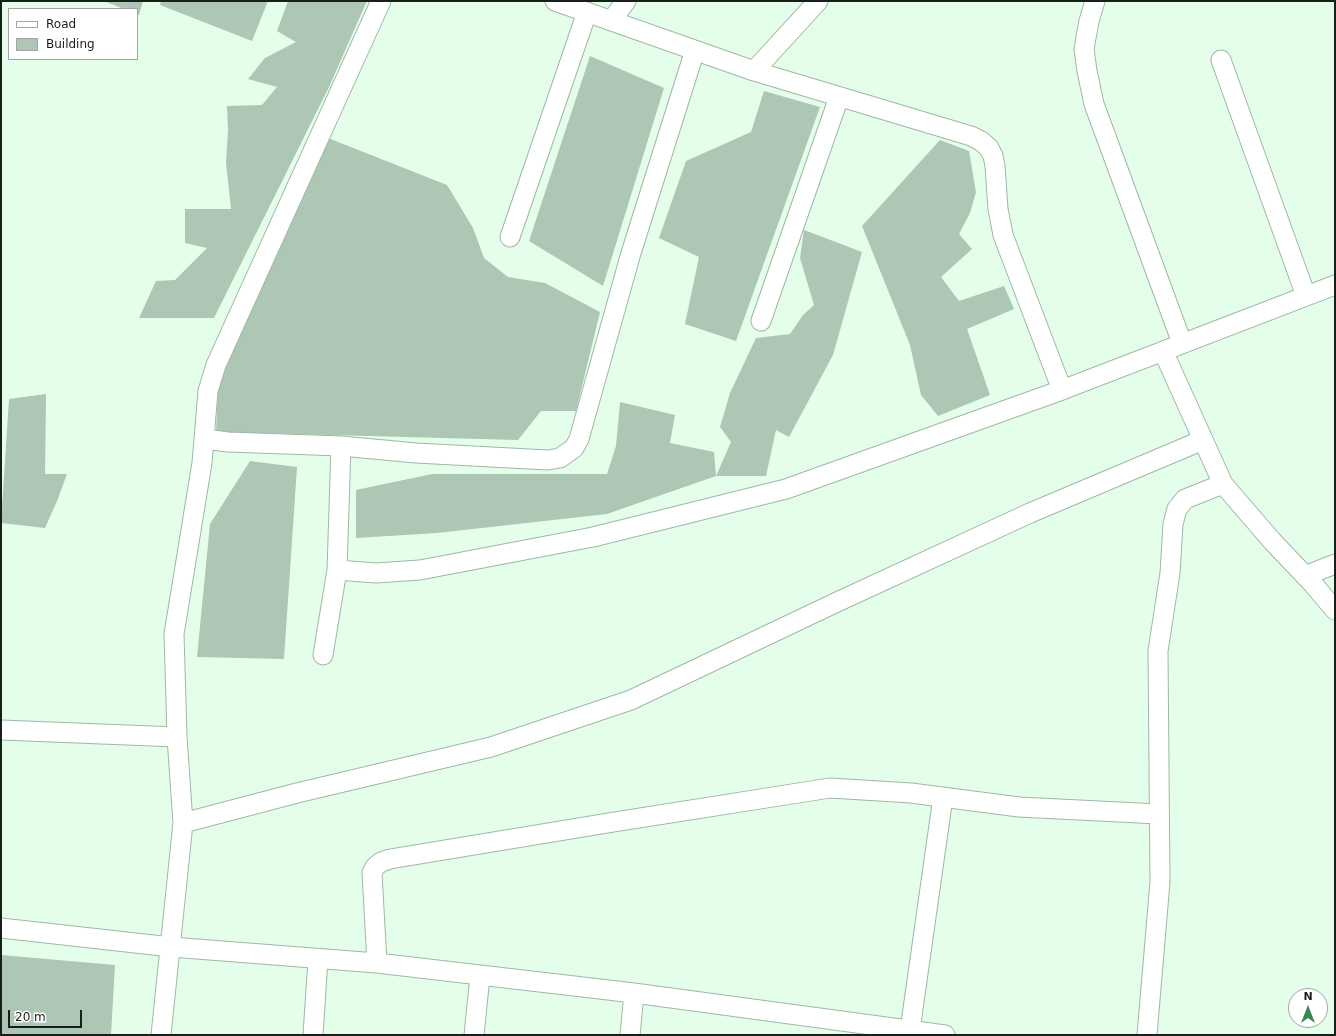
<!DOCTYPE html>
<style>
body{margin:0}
#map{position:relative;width:1336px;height:1036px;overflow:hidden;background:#e4feea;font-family:"DejaVu Sans",sans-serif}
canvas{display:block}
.frame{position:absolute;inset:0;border:2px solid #161f19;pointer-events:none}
.legend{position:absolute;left:8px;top:8px;width:130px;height:52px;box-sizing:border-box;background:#fff;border:1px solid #a2a5a3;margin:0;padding:5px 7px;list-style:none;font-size:12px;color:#161f19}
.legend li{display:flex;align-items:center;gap:8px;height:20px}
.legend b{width:20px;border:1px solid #a2a5a3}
.north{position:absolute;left:1288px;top:988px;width:40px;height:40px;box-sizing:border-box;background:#fff;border:1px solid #a2a5a3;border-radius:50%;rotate:0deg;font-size:11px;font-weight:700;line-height:16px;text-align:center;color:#161f19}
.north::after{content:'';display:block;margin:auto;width:14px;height:18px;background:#398554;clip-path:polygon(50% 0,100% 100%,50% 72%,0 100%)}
.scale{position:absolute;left:8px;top:1010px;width:74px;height:18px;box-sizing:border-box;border:2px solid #161f19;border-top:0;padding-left:5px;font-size:12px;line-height:14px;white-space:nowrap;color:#161f19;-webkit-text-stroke:3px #fff;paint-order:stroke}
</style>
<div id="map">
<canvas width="1336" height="1036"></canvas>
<div class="frame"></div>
<ul class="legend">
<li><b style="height:5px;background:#fff"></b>Road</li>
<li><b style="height:11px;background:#aec6b4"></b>Building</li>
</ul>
<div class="north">N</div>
<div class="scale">20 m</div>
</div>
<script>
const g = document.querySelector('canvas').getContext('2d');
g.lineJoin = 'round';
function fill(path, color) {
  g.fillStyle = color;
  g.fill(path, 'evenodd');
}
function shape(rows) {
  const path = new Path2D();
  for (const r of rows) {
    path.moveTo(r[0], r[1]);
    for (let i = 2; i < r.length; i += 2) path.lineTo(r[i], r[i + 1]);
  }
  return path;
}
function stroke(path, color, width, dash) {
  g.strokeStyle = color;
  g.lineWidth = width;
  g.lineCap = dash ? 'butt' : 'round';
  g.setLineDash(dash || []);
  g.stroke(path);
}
const building = shape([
 [104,1,143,1,139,15,137,14,137,9,124,9],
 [161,1,268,1,252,41,160,5],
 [288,1,367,1,329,87,214,318,139,318,156,281,175,280,207,248,185,243,185,209,231,209,226,163,228,130,227,106,262,105,277,87,248,79,265,58,296,42,277,31],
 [590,56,664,88,603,286,529,241],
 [764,91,820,107,736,341,685,324,699,257,659,238,686,161,751,132],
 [328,138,447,185,473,228,484,258,508,277,545,283,600,312,576,411,541,411,518,440,216,432,218,385,268,269],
 [940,140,969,151,976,192,970,213,959,234,972,249,941,277,959,301,1004,286,1014,309,967,329,990,395,938,416,921,395,910,345,862,226],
 [804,230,862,252,833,355,789,437,776,430,766,476,716,476,731,442,720,427,730,393,756,338,790,334,803,315,814,305,800,258],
 [46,394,45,474,67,474,57,501,45,528,1,523,9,399],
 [620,402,675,415,670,443,714,452,716,476,607,514,437,533,356,538,356,490,432,474,607,474,616,446],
 [250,461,297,467,284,659,197,657,210,524],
 [1,955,115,965,111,1035,1,1035]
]);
const minor = shape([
 [555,1,754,71,971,136,981,141,989,148,993,156,995,166,998,209,1003,235,1062,390],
 [1095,1,1089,21,1084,49,1087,71,1094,104,1182,343],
 [611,21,626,1],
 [1221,60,1306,296],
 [754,71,818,1],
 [510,237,587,12],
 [761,321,839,97],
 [1163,351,1223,484,1273,542,1313,584,1335,610],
 [204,439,208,391,216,365,381,1],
 [341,446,337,570,376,573,420,570,593,537,786,489,1062,390,1335,285],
 [1305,576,1335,564],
 [323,655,337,570],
 [1,730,177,737],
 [183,823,297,793,491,747,631,700,835,603,1030,513,1203,440],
 [1,928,171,947,377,963,634,993,945,1035],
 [377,963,372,873,375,867,381,862,390,859,614,822,830,788,911,793,1019,807,1159,814],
 [910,1030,943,797],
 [161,1035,183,823,177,737,174,634,202,463,204,439,228,442,341,446,416,453,548,460,560,458,574,448,579,439,631,253,695,50],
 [313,1035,318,959],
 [474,1035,480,976],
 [630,1035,634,993],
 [1147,1035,1160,882,1158,651,1170,573,1173,524,1177,509,1185,499,1223,484]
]);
fill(building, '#aec6b4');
stroke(minor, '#9fb8a5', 21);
stroke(minor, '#fff', 19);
</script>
